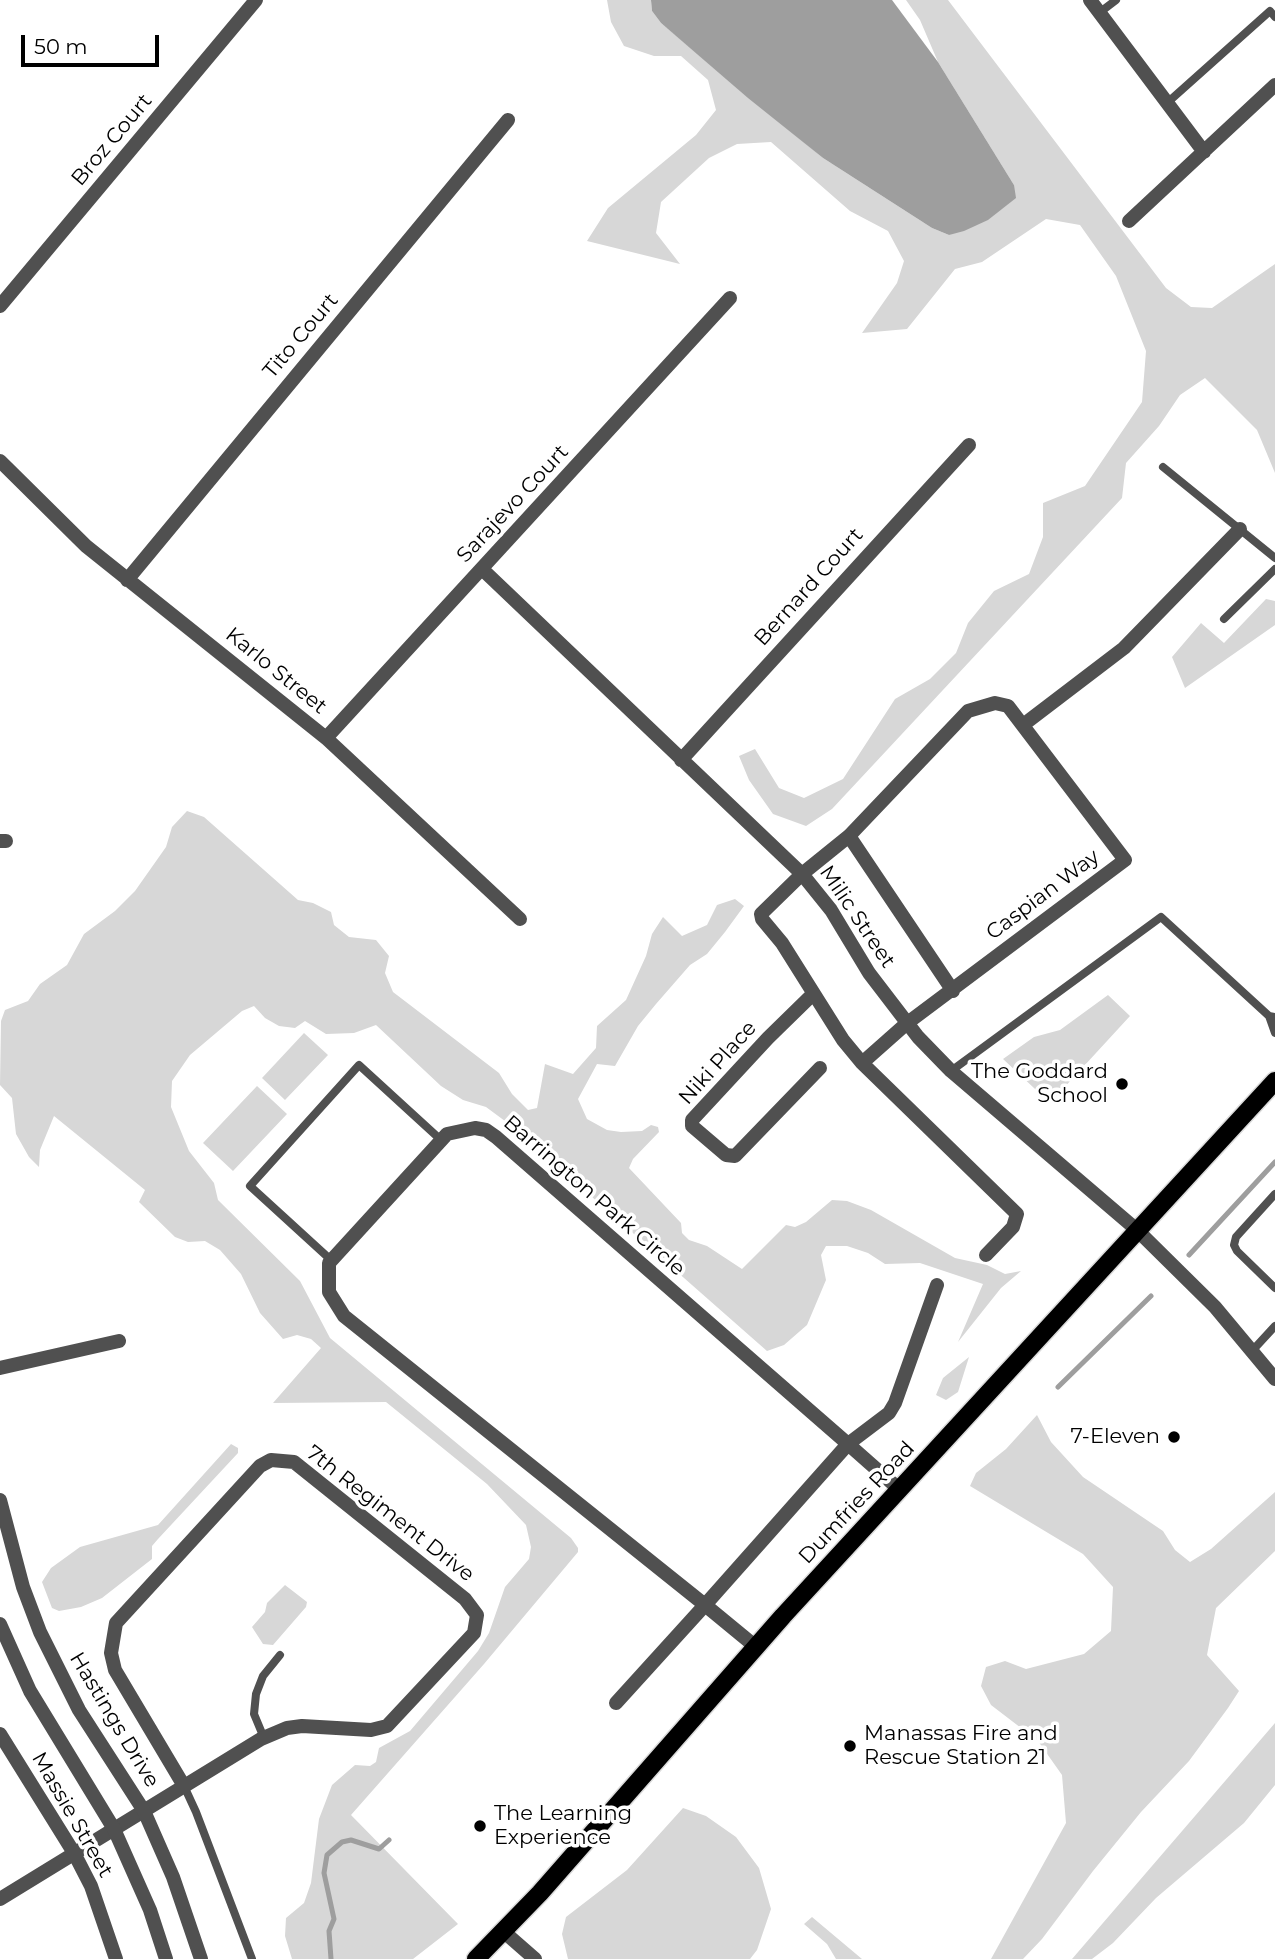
<!DOCTYPE html>
<style>
body{margin:0}
#map{position:relative;width:1275px;height:1959px;overflow:hidden;background:#fff;font-family:Montserrat,sans-serif}
canvas{display:block}
.scale{position:absolute;left:21px;top:35px;width:138px;height:32px;box-sizing:border-box;border:4px solid #000;border-top:0;padding-left:9px;font-size:21px;line-height:24px;white-space:nowrap;color:#000;-webkit-text-stroke:5px #fff;paint-order:stroke}
</style>
<div id="map">
<canvas width="1275" height="1959"></canvas>
<div class="scale">50 m</div>
</div>
<script>
const g = document.querySelector('canvas').getContext('2d');
g.lineJoin = 'round';
function fill(path, color) {
  g.fillStyle = color;
  g.fill(path, 'evenodd');
}
function shape(rows) {
  const path = new Path2D();
  for (const r of rows) {
    path.moveTo(r[0], r[1]);
    for (let i = 2; i < r.length; i += 2) path.lineTo(r[i], r[i + 1]);
  }
  return path;
}
function stroke(path, color, width, dash) {
  g.strokeStyle = color;
  g.lineWidth = width;
  g.lineCap = dash ? 'butt' : 'round';
  g.setLineDash(dash || []);
  g.stroke(path);
}
function drawText(font, color, halo, rows, align = 'center') {
  g.font = font + ' Montserrat,sans-serif';
  g.lineWidth = 7;
  g.setLineDash([]);
  g.textBaseline = 'middle';
  g.strokeStyle = halo;
  g.fillStyle = color;
  for (const [text, x, y, turn = 0] of rows) {
    g.save();
    g.translate(x, y);
    g.rotate((+turn || 0) * Math.PI / 180);
    g.textAlign = isNaN(turn) ? turn : align;
    if (halo) g.strokeText(text, 0, 0);
    g.fillText(text, 0, 0);
    g.restore();
  }
}
const green = shape([
 [607,0,651,0,652,11,661,23,823,158,932,228,949,235,1014,185,938,62,920,20,906,0,948,0,1166,288,1191,307,1212,308,1275,264,1275,473,1257,430,1205,378,1180,395,1159,426,1126,463,1122,498,832,809,806,826,773,814,749,780,739,756,755,749,779,788,804,798,843,779,895,699,930,679,956,653,968,623,994,591,1029,574,1043,537,1043,503,1085,486,1142,402,1146,351,1116,276,1080,225,1046,219,982,262,955,269,907,329,862,333,897,283,904,261,888,231,850,211,771,142,737,144,709,158,661,202,656,233,680,264,587,241,608,208,696,135,716,110,708,80,681,56,654,56,624,46,611,22],
 [1266,599,1275,601,1275,625,1185,688,1172,657,1201,623,1224,643],
 [187,811,204,817,298,900,313,903,331,912,334,925,349,937,376,940,389,956,385,973,393,992,499,1073,512,1094,528,1110,537,1108,545,1064,573,1074,596,1048,597,1026,626,1000,646,956,652,934,663,917,682,936,707,925,717,905,735,899,744,906,725,932,707,954,690,965,656,1004,638,1026,615,1066,597,1064,578,1099,587,1119,607,1130,621,1132,642,1131,651,1125,658,1127,659,1132,633,1159,629,1168,681,1223,682,1233,689,1240,707,1246,742,1269,786,1225,795,1227,806,1222,832,1200,847,1201,871,1210,955,1258,987,1265,1005,1274,1021,1271,1001,1288,958,1342,983,1284,920,1263,885,1264,868,1253,847,1246,826,1246,821,1255,826,1280,807,1325,784,1345,767,1351,509,1124,486,1107,463,1100,441,1086,376,1025,354,1033,326,1034,305,1021,295,1028,279,1026,265,1018,254,1006,242,1011,190,1055,172,1081,171,1107,189,1151,214,1183,218,1200,300,1281,330,1338,571,1538,578,1548,578,1552,484,1664,351,1815,458,1924,413,1959,292,1959,285,1936,286,1918,304,1903,311,1883,319,1819,332,1785,355,1765,370,1766,376,1762,379,1748,410,1731,478,1651,489,1633,505,1587,529,1559,531,1547,526,1525,487,1484,386,1402,273,1403,321,1348,311,1339,297,1335,283,1339,260,1313,241,1274,220,1250,205,1241,188,1242,175,1237,139,1202,145,1190,54,1116,40,1150,39,1167,29,1157,16,1134,12,1098,0,1085,1,1021,5,1010,28,1001,40,984,67,965,84,934,115,911,135,891,166,847,172,827],
 [1108,995,1130,1016,1050,1103,1003,1059,1034,1037,1060,1030],
 [304,1033,328,1055,285,1100,262,1078],
 [257,1086,287,1114,233,1171,203,1143],
 [969,1357,958,1392,946,1400,936,1395,943,1378],
 [1037,1415,1051,1442,1083,1477,1163,1531,1175,1550,1190,1562,1211,1549,1275,1492,1275,1551,1216,1608,1207,1655,1239,1691,1228,1708,1189,1761,1141,1812,1093,1871,1042,1939,1023,1959,991,1959,1066,1823,1062,1775,1038,1741,991,1705,981,1686,986,1667,1005,1661,1026,1669,1084,1654,1111,1631,1113,1587,1083,1554,970,1486,976,1473,1006,1449],
 [231,1444,238,1448,238,1453,158,1539,152,1546,152,1559,102,1598,81,1607,59,1611,52,1608,42,1582,51,1568,80,1547,158,1525],
 [285,1585,307,1602,306,1607,273,1645,263,1644,252,1627,265,1612,267,1603],
 [1275,1723,1275,1785,1244,1823,1156,1898,1113,1943,1092,1959,1072,1959],
 [683,1808,706,1816,736,1837,759,1868,771,1909,757,1950,750,1959,568,1959,562,1934,566,1917,627,1870],
 [812,1917,862,1959,836,1959,827,1944,804,1924]
]);
const water = shape([
 [651,0,892,0,938,62,1014,185,1016,198,988,220,964,231,949,235,932,228,823,158,748,98,661,23,652,11]
]);
const stream = shape([
 [1189,1255,1275,1162],
 [1058,1387,1151,1296],
 [331,1959,329,1931,334,1919,324,1873,327,1855,342,1842,351,1840,379,1849,389,1840]
]);
const service = shape([
 [1099,13,1116,0],
 [1167,103,1270,11,1275,17],
 [1163,467,1275,558],
 [1224,619,1275,569],
 [1269,1016,1275,1033],
 [951,1071,1161,917,1269,1016,1275,1017],
 [1275,1194,1236,1237,1234,1245,1237,1251,1275,1288],
 [331,1260,250,1186,359,1065,441,1140],
 [1252,1351,1275,1326],
 [264,1738,254,1714,256,1694,263,1676,280,1655],
 [184,1786,196,1812,252,1959]
]);
const minor = shape([
 [1090,0,1204,152],
 [1129,221,1275,85],
 [0,306,256,0],
 [0,461,86,546,326,738,520,919],
 [482,569,802,874,831,910,869,973,918,1037,951,1071,1137,1230,1215,1307,1275,1379],
 [127,580,508,120],
 [1023,725,1124,648,1240,529],
 [326,738,730,298],
 [681,760,969,445],
 [849,836,953,991],
 [0,841,6,841],
 [813,994,768,1038,692,1120,692,1126,726,1155,735,1156,820,1068],
 [862,1063,906,1024,1125,860,1008,706,995,703,968,711,849,836,802,874,761,914,762,919,782,943,843,1040,862,1063,1017,1214,1013,1227,986,1255],
 [0,1368,119,1341],
 [900,1490,848,1444,496,1137,486,1130,475,1128,447,1134,329,1263,329,1292,344,1316,705,1605,848,1444,889,1413,895,1403,937,1285],
 [616,1703,705,1605,756,1647],
 [0,1734,74,1853,91,1886,116,1959],
 [0,1899,261,1739,287,1728,302,1726,371,1730,387,1726,474,1633,477,1615,465,1599,294,1462,271,1460,260,1466,116,1623,111,1653,115,1670,184,1786],
 [503,1931,535,1959]
]);
const tertiary = shape([
 [0,1500,23,1587,40,1632,79,1710,144,1811,173,1877,201,1959],
 [0,1624,30,1691,114,1829,150,1910,166,1959]
]);
const primary = shape([
 [476,1959,540,1893,783,1616,1275,1081]
]);
const markers = [
 [1122,1084,7,"#000"],
 [1174,1437,7,"#000"],
 [850,1746,7,"#000"],
 [480,1826,7,"#000"]
];
const streetNames = [
 ["Broz Court",112,140,-50],
 ["Tito Court",301,336,-50],
 ["Sarajevo Court",513,504,-47],
 ["Bernard Court",809,587,-48],
 ["Karlo Street",276,671,39],
 ["Caspian Way",1043,895,-37],
 ["Milic Street",857,917,56],
 ["Niki Place",718,1063,-48],
 ["Barrington Park Circle",594,1196,41],
 ["Dumfries Road",857,1503,-47],
 ["7th Regiment Drive",390,1514,38],
 ["Hastings Drive",114,1720,59],
 ["Massie Street",72,1815,60]
];
const poiNames = [
 ["The Goddard",1108,1072],
 ["School",1108,1096],
 ["7-Eleven",1160,1437],
 ["Manassas Fire and",864,1734,"left"],
 ["Rescue Station 21",864,1758,"left"],
 ["The Learning",494,1814,"left"],
 ["Experience",494,1838,"left"]
];
fill(green, '#d7d7d7');
fill(water, '#9e9e9e');
stroke(stream, '#9e9e9e', 5);
stroke(primary, '#dbdbdb', 21);
stroke(service, '#505050', 8);
stroke(minor, '#505050', 14);
stroke(tertiary, '#505050', 14);
stroke(primary, '#000', 18);
for (const [x, y, r, color] of markers) {
  const dot = new Path2D();
  dot.arc(x, y, r, 0, 2 * Math.PI);
  g.fillStyle = color;
  g.fill(dot);
  stroke(dot, '#fff', 2.5);
}
drawText('21px', '#000', '#fff', streetNames);
drawText('21px', '#000', '#fff', poiNames, 'right');
</script>
